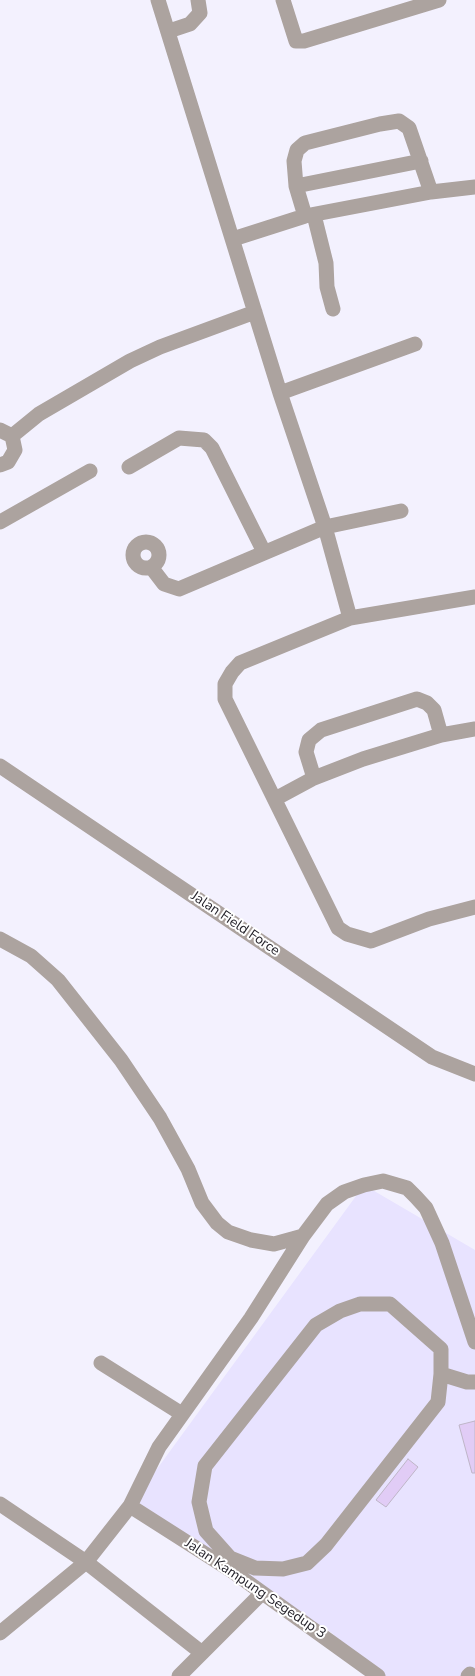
<!DOCTYPE html>
<style>
body{margin:0}
canvas{display:block;background:#f3f1fe}
</style>
<canvas width="475" height="1676"></canvas>
<script>
const g = document.querySelector('canvas').getContext('2d');
g.lineJoin = 'round';
function fill(path, color) {
  g.fillStyle = color;
  g.fill(path, 'evenodd');
}
function shape(rows) {
  const path = new Path2D();
  for (const r of rows) {
    if (r.length === 3) {
      path.moveTo(r[0] + r[2], r[1]);
      path.arc(r[0], r[1], r[2], 0, 2 * Math.PI);
      continue;
    }
    path.moveTo(r[0], r[1]);
    for (let i = 2; i < r.length; i += 2) path.lineTo(r[i], r[i + 1]);
  }
  return path;
}
function stroke(path, color, width, dash) {
  g.strokeStyle = color;
  g.lineWidth = width;
  g.lineCap = dash ? 'butt' : 'round';
  g.setLineDash(dash || []);
  g.stroke(path);
}
function drawText(font, color, halo, rows, align = 'center') {
  g.font = font + ' "Nunito Sans",sans-serif';
  g.lineWidth = 4;
  g.setLineDash([]);
  g.textBaseline = 'middle';
  g.strokeStyle = halo;
  g.fillStyle = color;
  for (const [text, x, y, turn = 0] of rows) {
    g.save();
    g.translate(x, y);
    g.rotate((+turn || 0) * Math.PI / 180);
    g.textAlign = isNaN(turn) ? turn : align;
    if (halo) g.strokeText(text, 0, 0);
    g.fillText(text, 0, 0);
    g.restore();
  }
}
const built = shape([
 [364,1185,475,1250,475,1676,369,1676,332,1633,130,1506]
]);
const building = shape([
 [475,1421,475,1473,472,1473,459,1425,475,1421],
 [408,1459,418,1467,386,1507,376,1500,408,1459]
]);
const minor = shape([
 [158,0,280,393,325,527,350,618],
 [283,0,296,41,304,41,439,0],
 [169,31,190,24,200,13,198,0],
 [296,186,421,161],
 [314,215,326,263,327,287,333,309],
 [305,216,296,186,294,161,297,150,305,143,380,124,399,121,409,128,431,192],
 [233,239,305,216,431,192,475,187],
 [280,393,415,344],
 [0,430,12,436,15,450,8,462,0,465],
 [12,436,39,414,130,361,160,347,255,312],
 [129,467,179,438,204,440,212,448,264,552],
 [0,522,90,471],
 [146,555,13],
 [151,567,164,584,179,589,325,527,401,511],
 [475,597,350,618,240,663,232,672,225,684,225,699,338,928,347,934,371,941,429,919,475,907],
 [0,766,432,1057,475,1074],
 [314,778,306,752,309,740,321,730,417,699,427,703,434,710,441,735],
 [275,799,314,778,363,759,441,735,475,729],
 [0,939,31,956,58,980,121,1060,160,1118,188,1169,202,1203,217,1223,228,1232,251,1240,274,1244,303,1236],
 [360,1304,390,1304,441,1349,441,1374,438,1402,326,1545,307,1563,283,1569,255,1568,230,1558,206,1531,199,1502,205,1466,316,1325,340,1311,360,1304],
 [101,1363,182,1414],
 [441,1374,467,1382,475,1382],
 [0,1504,86,1562,202,1653],
 [130,1506,232,1571,378,1676],
 [0,1633,86,1562,130,1506,159,1447,251,1318,303,1236,327,1204,344,1192,364,1185,383,1181,407,1188,416,1197,426,1208,442,1243,475,1342],
 [179,1676,262,1593],
 [468,1676,470,1674]
]);
const streetNames = [
 ["Jalan Field Force",235,924,34],
 ["Jalan Kampung Segedup 3",255,1589,34]
];
fill(built, '#e8e3ff');
fill(building, '#e1ccf6');
stroke(building, '#bfb6c8', 1);
stroke(minor, '#aca39f', 15);
drawText('14px', '#25232b', '#fff', streetNames);
</script>
